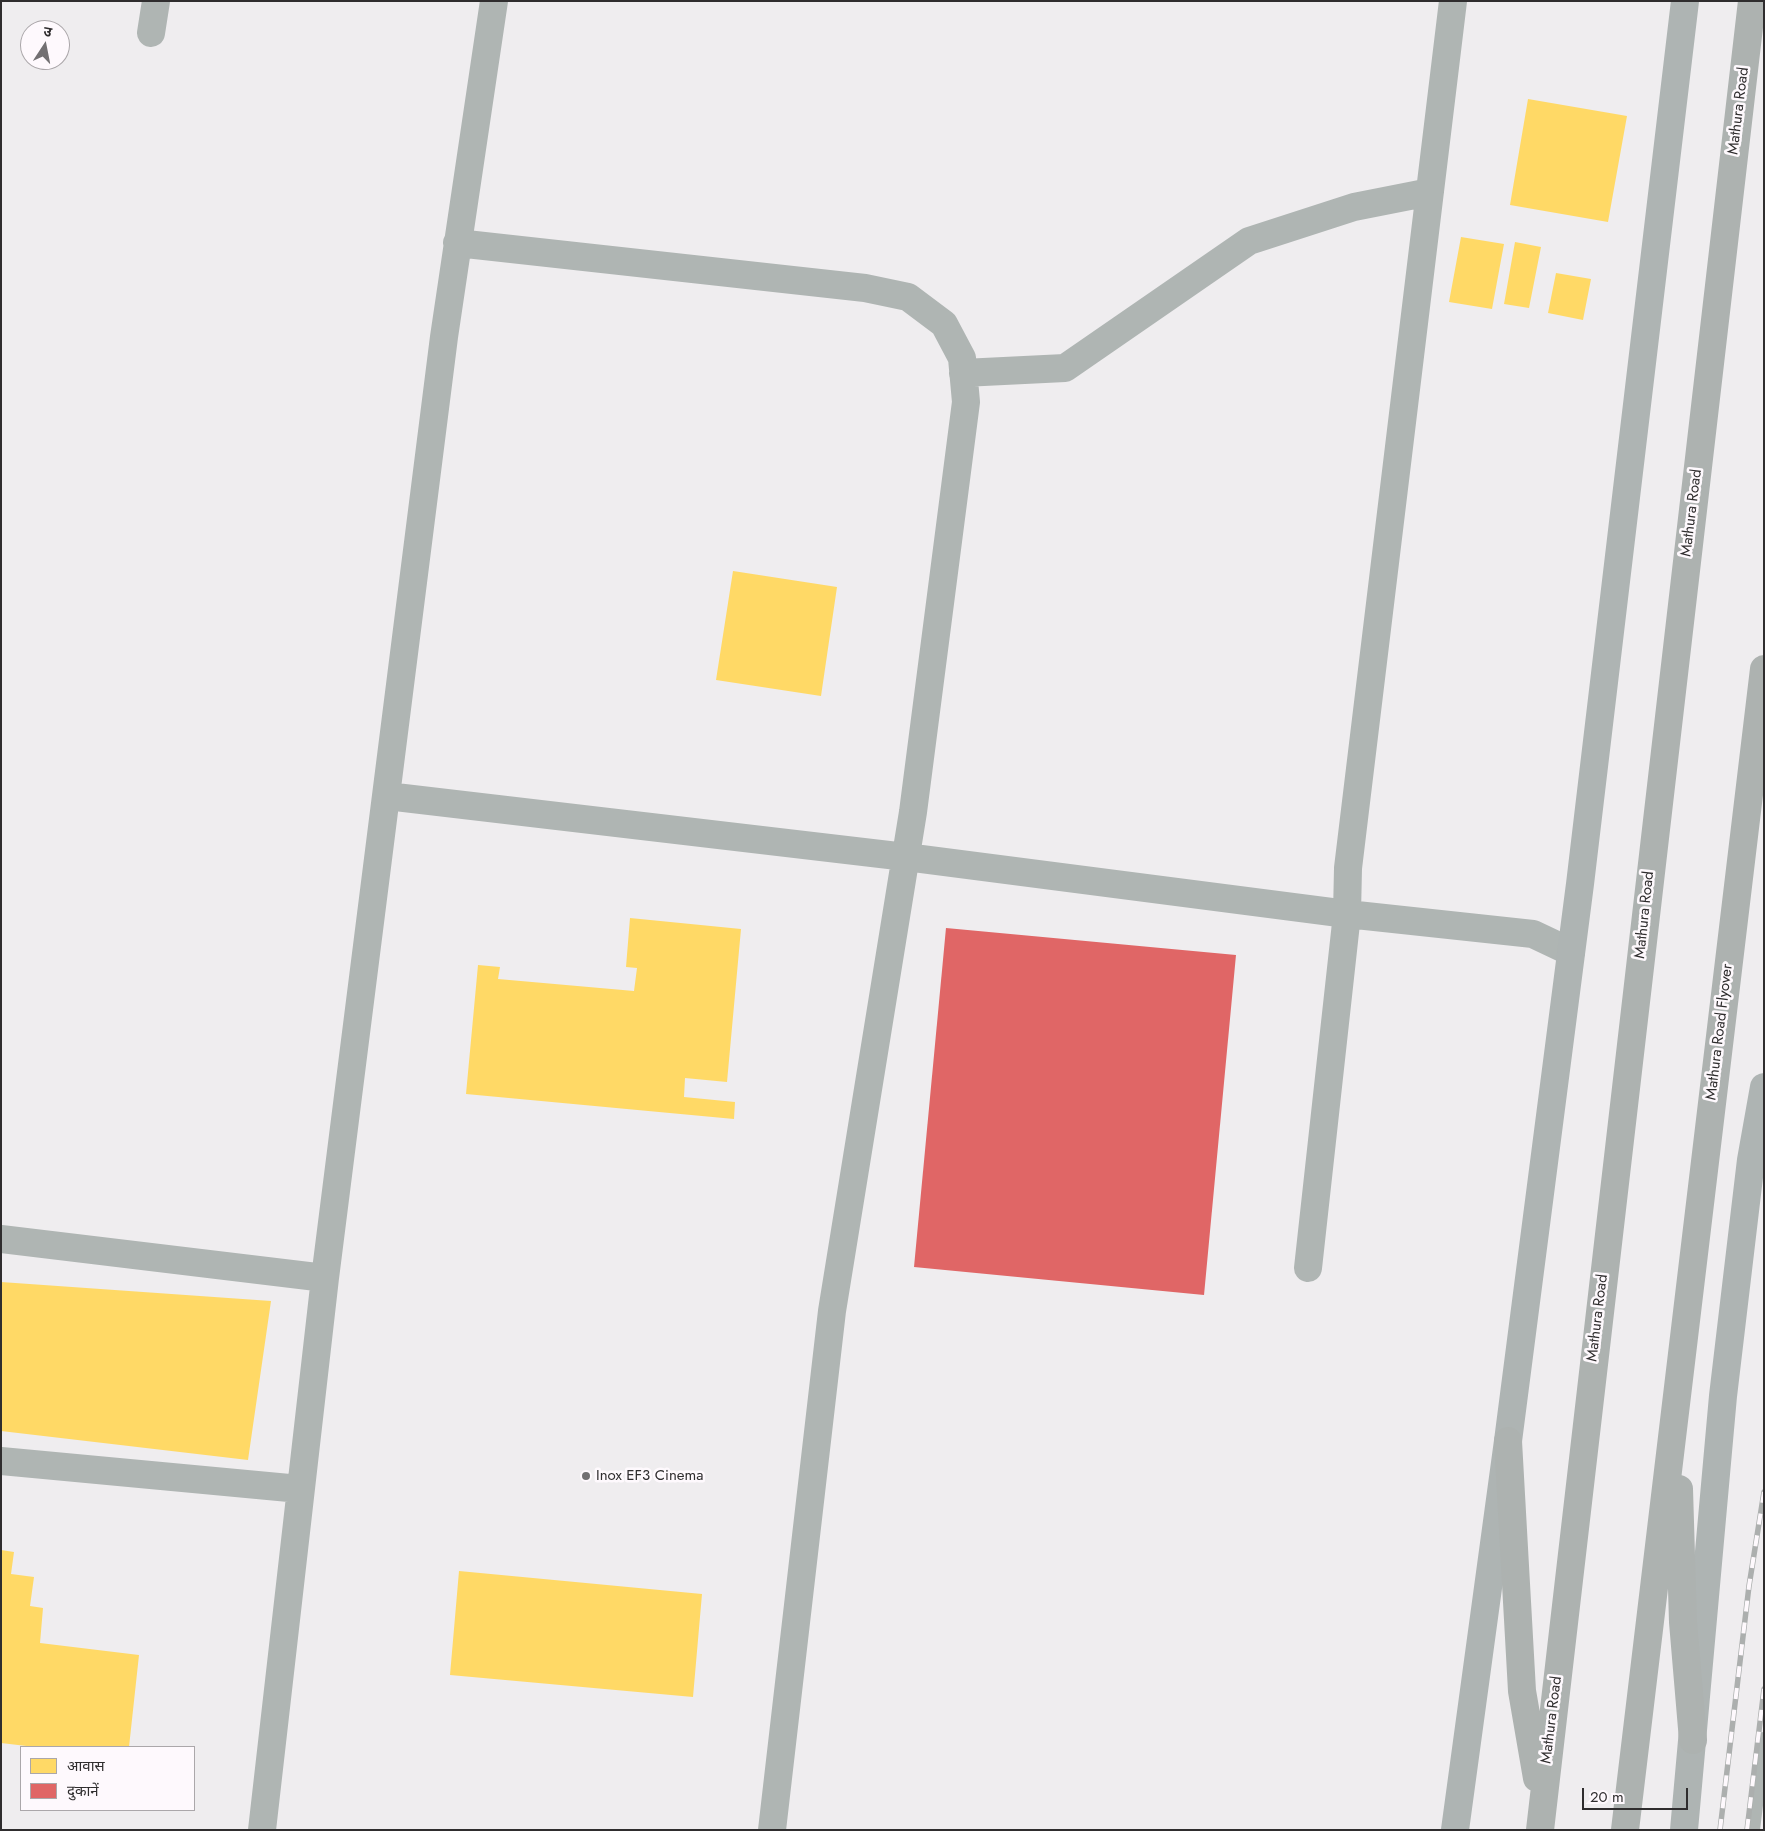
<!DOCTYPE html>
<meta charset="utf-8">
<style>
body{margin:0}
#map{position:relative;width:1765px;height:1831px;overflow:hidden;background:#efedef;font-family:Jost,"Noto Sans Devanagari",sans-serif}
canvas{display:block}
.frame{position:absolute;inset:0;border:2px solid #2f2d2e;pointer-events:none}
.legend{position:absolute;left:20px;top:1746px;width:175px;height:65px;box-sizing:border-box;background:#fef9fd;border:1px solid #aba7aa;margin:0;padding:6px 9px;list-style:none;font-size:15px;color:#2f2d2e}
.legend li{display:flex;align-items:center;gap:10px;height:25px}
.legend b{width:25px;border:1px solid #aba7aa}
.north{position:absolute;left:20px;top:20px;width:50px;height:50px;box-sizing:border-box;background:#fef9fd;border:1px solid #aba7aa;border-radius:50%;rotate:11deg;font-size:14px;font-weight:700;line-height:20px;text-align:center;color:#2f2d2e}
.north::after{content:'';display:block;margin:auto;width:18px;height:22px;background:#727072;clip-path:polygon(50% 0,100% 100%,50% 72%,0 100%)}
.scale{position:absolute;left:1582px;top:1788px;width:106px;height:22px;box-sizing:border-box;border:2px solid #2f2d2e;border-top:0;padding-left:6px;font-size:15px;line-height:18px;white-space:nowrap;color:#2f2d2e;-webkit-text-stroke:4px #fef9fd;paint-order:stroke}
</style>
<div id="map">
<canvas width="1765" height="1831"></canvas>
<div class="frame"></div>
<ul class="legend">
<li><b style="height:14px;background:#ffd966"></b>आवास</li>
<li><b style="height:14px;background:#e06666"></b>दुकानें</li>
</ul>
<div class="north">उ</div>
<div class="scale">20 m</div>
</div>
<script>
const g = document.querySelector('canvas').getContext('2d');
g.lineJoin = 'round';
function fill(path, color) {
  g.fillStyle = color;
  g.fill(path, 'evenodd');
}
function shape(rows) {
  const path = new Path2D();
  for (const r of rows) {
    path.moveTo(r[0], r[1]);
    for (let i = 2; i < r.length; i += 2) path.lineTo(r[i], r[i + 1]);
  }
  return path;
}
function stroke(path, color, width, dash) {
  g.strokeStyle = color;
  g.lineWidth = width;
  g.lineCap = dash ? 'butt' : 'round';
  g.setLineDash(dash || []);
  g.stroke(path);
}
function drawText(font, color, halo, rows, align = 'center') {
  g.font = font + ' Jost,sans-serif';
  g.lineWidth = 5;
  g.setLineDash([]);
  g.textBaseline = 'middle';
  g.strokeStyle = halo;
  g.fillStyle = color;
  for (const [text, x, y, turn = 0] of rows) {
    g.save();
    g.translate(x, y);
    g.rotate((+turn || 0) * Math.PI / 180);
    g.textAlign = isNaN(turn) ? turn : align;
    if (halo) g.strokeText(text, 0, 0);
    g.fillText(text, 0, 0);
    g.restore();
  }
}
const homes = shape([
 [1528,99,1627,116,1608,222,1510,205],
 [1461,237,1504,244,1492,309,1449,302],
 [1515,242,1541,247,1529,308,1504,304],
 [1556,273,1591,279,1583,320,1548,313],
 [733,571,837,587,821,696,716,680],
 [630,918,741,929,727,1082,685,1078,684,1097,735,1102,734,1119,466,1094,478,965,500,967,498,979,634,991,637,968,626,967],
 [1,1282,271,1301,248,1460,1,1431],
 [1,1550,14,1552,11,1574,34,1577,30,1606,43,1608,40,1643,139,1655,129,1747,35,1747,1,1743],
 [459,1571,702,1594,693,1697,450,1675]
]);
const shops = shape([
 [946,928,1236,955,1204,1295,914,1267]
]);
const lane = shape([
 [1753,1830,1764,1739]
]);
const street = shape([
 [151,33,156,1],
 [457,243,865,288,908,297,944,324,962,358,966,402,913,812,832,1311,772,1830],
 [963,373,1065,368,1249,241,1354,207,1430,192],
 [387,796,906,857,1347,914,1533,934,1571,952],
 [1,1239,325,1278],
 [1308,1268,1347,914,1348,868,1453,1],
 [1,1461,300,1489],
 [262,1830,325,1278,444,337,494,1]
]);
const secondary = shape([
 [1455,1830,1508,1441,1580,884,1685,1],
 [1684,1830,1723,1396,1751,1160,1764,1087]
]);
const highway = shape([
 [1508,1441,1522,1691,1537,1778],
 [1679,1489,1683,1622,1693,1740],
 [1540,1830,1752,1],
 [1625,1830,1764,669]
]);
const rail = shape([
 [1720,1830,1749,1586,1764,1492],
 [1747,1830,1764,1689]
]);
const markers = [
 [586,1476,5,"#727072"]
];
const streetNames = [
 ["Mathura Road",1739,111,-83],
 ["Mathura Road",1692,513,-83],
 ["Mathura Road",1645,915,-84],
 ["Mathura Road Flyover",1720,1032,-83],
 ["Mathura Road",1598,1318,-83],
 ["Mathura Road",1552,1720,-83]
];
const poiNames = [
 ["Inox EF3 Cinema",596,1476]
];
fill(homes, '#ffd966');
fill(shops, '#e06666');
stroke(lane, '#afb5b3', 14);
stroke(street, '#afb5b3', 28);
stroke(secondary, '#aeb4b3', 28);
stroke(highway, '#adb2b0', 28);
stroke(rail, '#acafae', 5.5);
stroke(rail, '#fef9fd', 4, [11]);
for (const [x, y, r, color] of markers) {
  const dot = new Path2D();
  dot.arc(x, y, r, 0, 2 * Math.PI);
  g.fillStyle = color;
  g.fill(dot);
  stroke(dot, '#fef9fd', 2);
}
drawText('15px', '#2f2d2e', '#fef9fd', streetNames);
drawText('15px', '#2f2d2e', '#fef9fd', poiNames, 'left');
</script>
